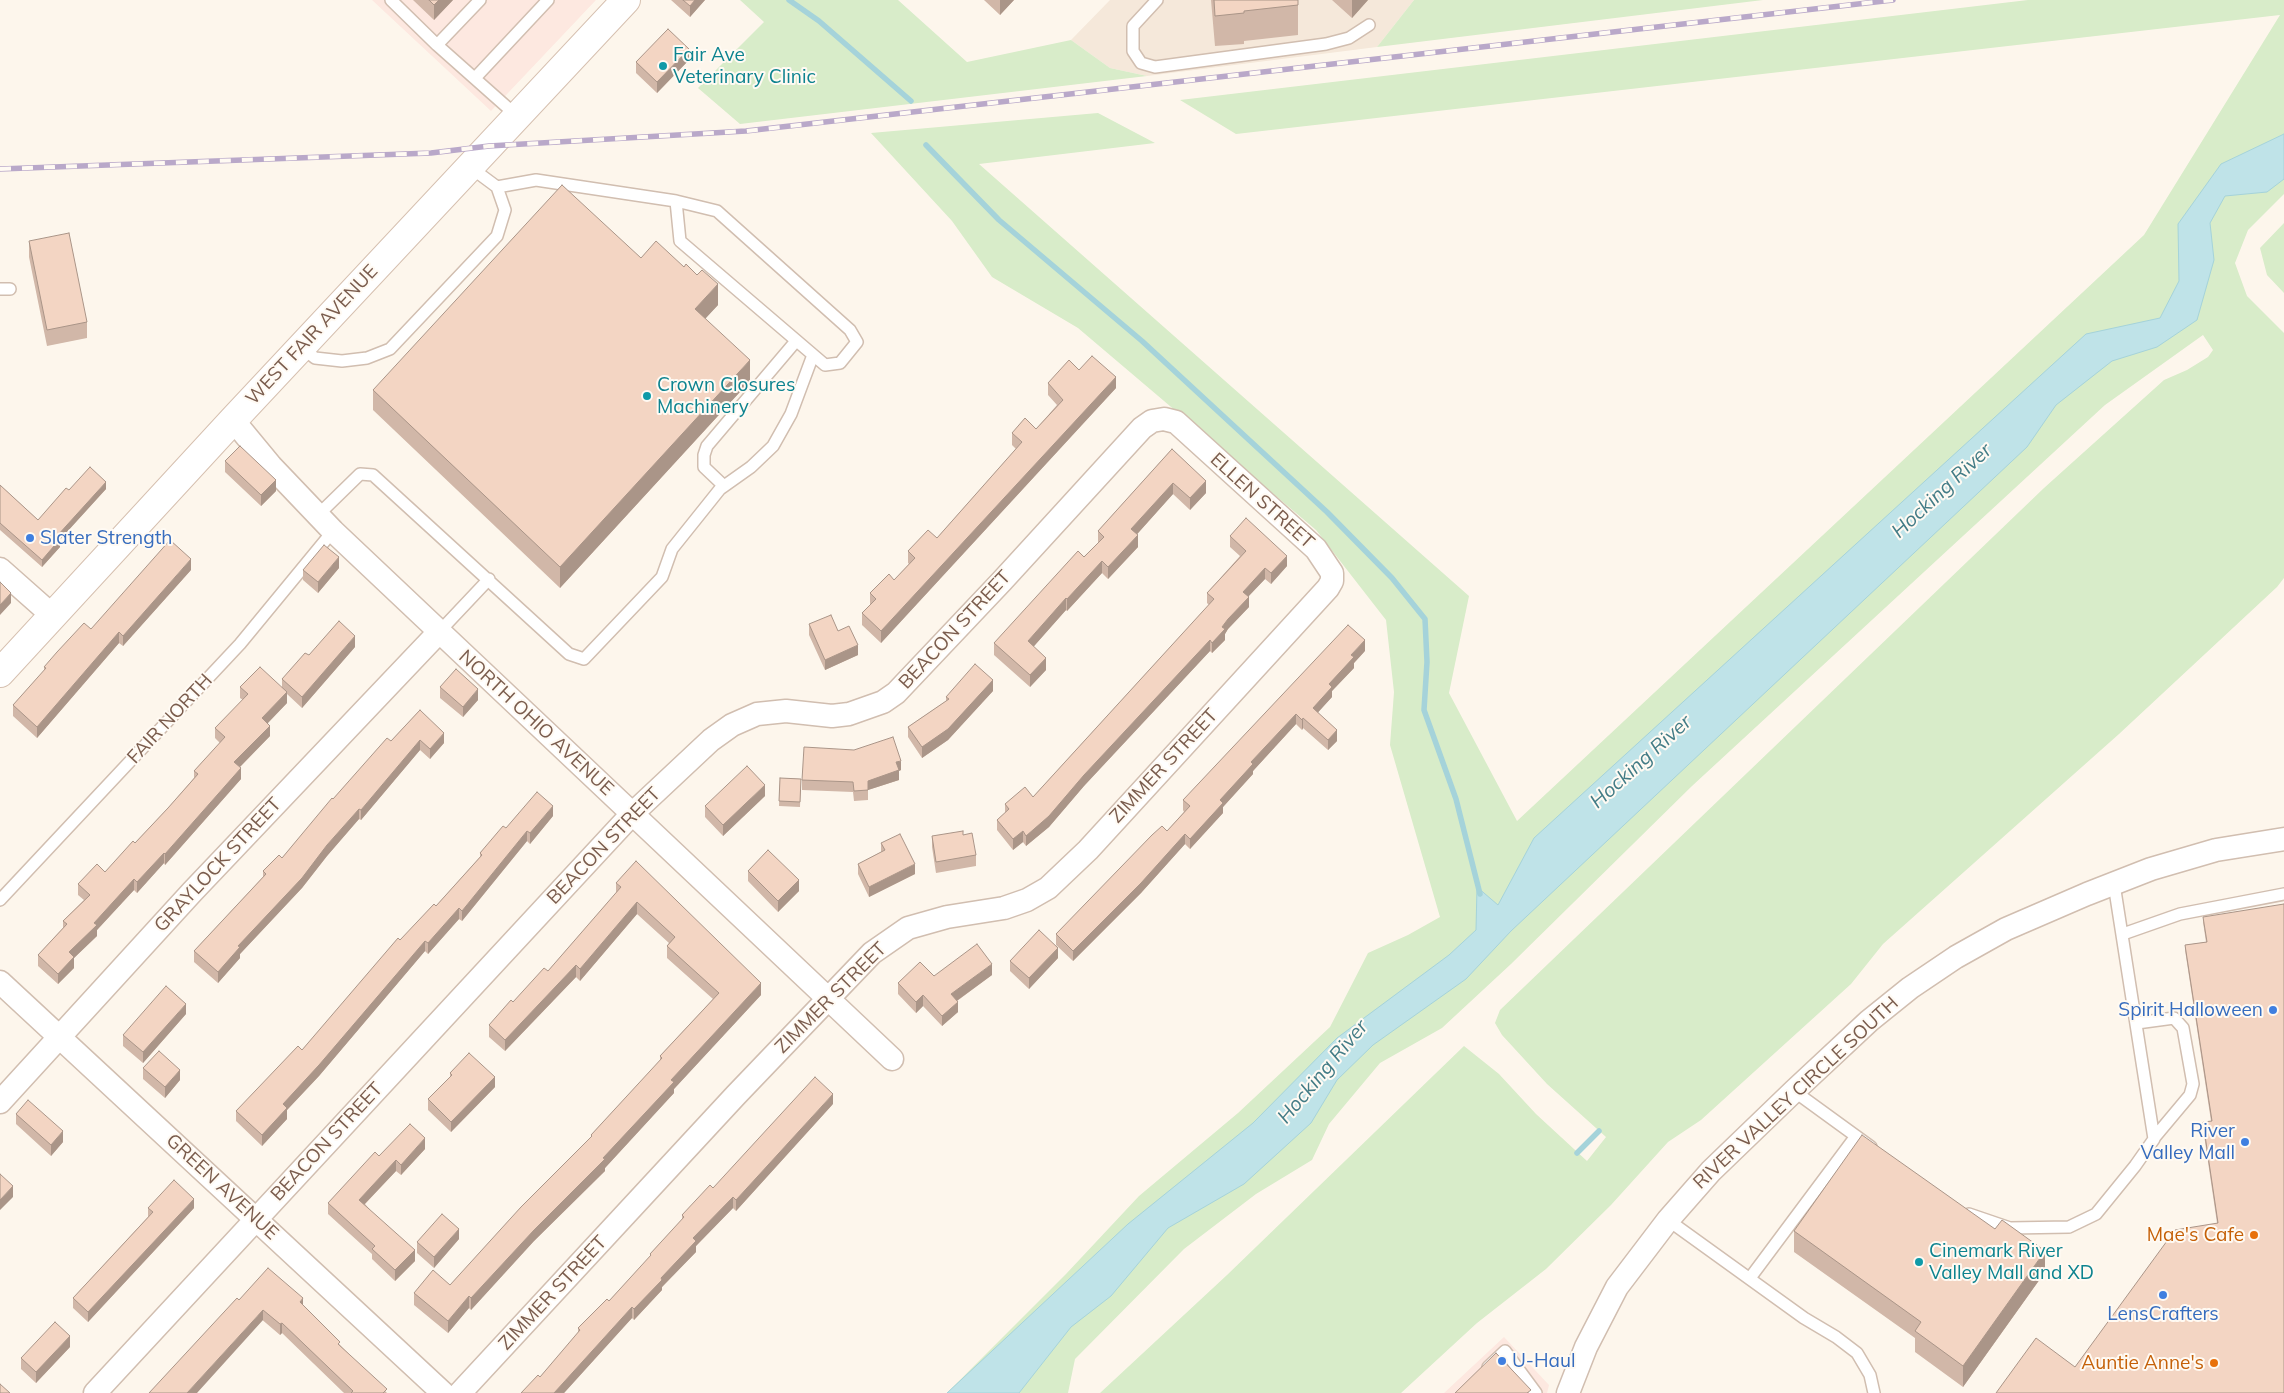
<!DOCTYPE html>
<style>
body{margin:0}
canvas{display:block;background:#fdf6ec}
</style>
<canvas width="2284" height="1393"></canvas>
<script>
const g = document.querySelector('canvas').getContext('2d');
g.lineJoin = 'round';
function fill(path, color) {
  g.fillStyle = color;
  g.fill(path, 'evenodd');
}
function shape(rows) {
  const path = new Path2D();
  for (const r of rows) {
    path.moveTo(r[0], r[1]);
    for (let i = 2; i < r.length; i += 2) path.lineTo(r[i], r[i + 1]);
  }
  return path;
}
function stroke(path, color, width, dash) {
  g.strokeStyle = color;
  g.lineWidth = width;
  g.lineCap = dash ? 'butt' : 'round';
  g.setLineDash(dash || []);
  g.stroke(path);
}
function drawText(font, color, halo, rows, align = 'center') {
  g.font = font + ' Mulish,sans-serif';
  g.lineWidth = 4;
  g.setLineDash([]);
  g.textBaseline = 'middle';
  g.strokeStyle = halo;
  g.fillStyle = color;
  for (const [text, x, y, turn = 0] of rows) {
    g.save();
    g.translate(x, y);
    g.rotate((+turn || 0) * Math.PI / 180);
    g.textAlign = isNaN(turn) ? turn : align;
    if (halo) g.strokeText(text, 0, 0);
    g.fillText(text, 0, 0);
    g.restore();
  }
}
const residential = shape([
 [1110,0,1414,0,1377,47,1147,76,1110,68,1071,40]
]);
const commercial = shape([
 [372,0,596,0,491,111],
 [1504,1337,1549,1385,1547,1393,1444,1393]
]);
const green = shape([
 [740,0,898,0,967,62,1071,40,1110,68,1147,76,740,124,698,88,764,22],
 [1414,0,1763,0,1377,47],
 [2028,0,2284,0,2284,194,2248,230,2235,263,2247,296,2284,333,2284,578,2277,587,2119,734,1883,944,1851,984,1701,1120,1668,1142,1611,1205,1546,1269,1477,1323,1401,1393,1100,1393,1227,1275,1464,1046,1499,1074,1536,1114,1587,1161,1606,1137,1547,1084,1502,1035,1495,1023,1500,1010,2044,488,2164,380,2187,370,2208,357,2213,350,2203,335,2105,405,1692,786,1511,964,1442,1028,1380,1063,1329,1124,1312,1160,1256,1194,1184,1249,1075,1359,1068,1393,947,1393,1066,1274,1139,1196,1238,1113,1330,1027,1368,953,1408,935,1440,917,1390,745,1394,692,1386,620,1316,530,1078,328,992,277,952,221,871,133,1098,113,1155,143,979,164,1469,596,1449,693,1517,821,2144,235,2280,15,1236,134,1180,100],
 [2284,223,2284,293,2267,275,2260,248]
]);
const water = shape([
 [2284,134,2284,179,2267,192,2225,196,2210,223,2214,260,2197,320,2157,347,2112,361,2056,405,2027,447,1511,931,1466,979,1373,1045,1337,1080,1311,1123,1244,1184,1168,1228,1111,1296,1071,1327,1019,1393,947,1393,1128,1224,1253,1123,1337,1038,1449,955,1476,930,1477,887,1498,905,1534,838,2086,334,2160,318,2179,281,2178,224,2221,164,2284,134]
]);
const stream = shape([
 [789,0,819,21,911,101],
 [926,145,999,220,1142,341,1327,512,1392,578,1425,619,1427,662,1424,710,1456,799,1480,894],
 [1577,1153,1599,1131]
]);
const lane = shape([
 [391,0,437,45,517,116],
 [1157,0,1133,26,1133,51,1141,63,1155,67,1326,44,1349,38,1369,25],
 [437,45,480,0],
 [475,78,548,0],
 [497,187,536,180,676,201,717,211,850,330,857,342,840,363,825,365,680,241,676,201],
 [0,289,10,289],
 [301,347,315,358,342,361,367,358,390,349,497,236,505,210,497,187,470,167],
 [724,486,704,467,704,455,707,446,796,341],
 [318,515,360,474,373,475,569,654,584,659,662,577,672,549,720,489,751,467,773,446,791,414,813,355],
 [439,632,489,579],
 [0,900,240,644,333,531],
 [2123,934,2180,914,2284,894],
 [2137,1023,2174,1018,2183,1028,2193,1084,2190,1095,2154,1138],
 [1794,1091,1871,1147],
 [1969,1214,2010,1228,2069,1227,2096,1214,2135,1166,2154,1139,2114,884],
 [1668,1220,1804,1318,1836,1337,1857,1353,1870,1375,1874,1393],
 [1750,1278,1856,1136],
 [1488,1367,1505,1351,1536,1393]
]);
const street = shape([
 [233,420,271,466,333,531,892,1059],
 [0,569,53,616],
 [0,982,443,1393],
 [0,1102,192,892,439,632],
 [95,1393,632,814,711,740,732,725,757,714,786,711,832,716,849,714,883,702,896,693,1002,581,1142,428,1152,421,1164,419,1176,422,1316,549,1332,573,1332,581,1328,588,1088,850,1048,888,1027,900,1004,908,947,917,908,928,872,953,736,1095,460,1393],
 [1568,1393,1586,1347,1617,1287,1668,1220,1711,1171,1794,1091,1869,1021,1910,988,1956,957,2006,929,2087,894,2151,869,2216,850,2284,839]
]);
const secondary = shape([
 [0,673,233,420,626,0]
]);
const rail = shape([
 [0,169,431,153,489,146,746,131,1893,0]
]);
const wall = shape([
 [413,0,453,0,434,20],
 [671,0,705,0,690,17],
 [984,0,1014,0,1000,15],
 [1211,0,1298,0,1298,35,1244,41,1244,44,1215,46],
 [1332,0,1368,0,1352,18],
 [689,60,657,93,636,73,636,62],
 [29,241,87,322,87,338,47,346,29,257],
 [641,258,718,305,705,318,750,381,560,588,373,410,373,390],
 [1079,370,1116,388,881,643,862,625,862,613,870,605,870,593,894,580,909,564,908,563,908,551,937,538,1016,449,1012,445,1012,433,1036,429,1057,405,1048,395,1048,383],
 [1172,449,1206,493,1190,510,1173,494,1137,534,1138,547,1108,579,1102,573,1067,611,1066,610,1033,647,1046,670,1030,687,994,655,994,643,1098,543,1098,531],
 [225,461,276,491,261,506,225,472],
 [0,485,38,520,69,490,106,489,60,539,60,547,42,567,0,530],
 [1230,536,1287,566,1271,584,1265,579,1248,597,1249,607,1228,629,1225,634,1225,640,1212,653,1210,651,1084,786,1049,827,1026,846,1023,842,1013,850,997,830,997,820,1005,813,1005,804,1033,797,1209,605,1207,603,1207,593,1240,556,1230,547],
 [339,568,318,593,303,580,303,570],
 [191,570,123,646,119,643,37,738,13,716,13,705,44,671,44,667,91,629],
 [809,624,838,631,858,655,825,670,809,635],
 [355,647,302,708,287,694,287,703,268,723,270,736,240,767,241,779,165,865,164,863,137,893,134,890,97,930,97,936,74,958,74,968,58,984,38,966,38,955,63,928,63,921,84,900,78,895,78,884,105,872,135,843,168,808,194,778,194,771,220,743,215,738,215,728,243,700,240,698,240,687,282,687,282,679,309,655],
 [1365,651,1354,663,1354,668,1332,691,1332,697,1318,712,1337,741,1328,750,1303,728,1302,730,1296,724,1253,771,1253,774,1223,807,1223,813,1190,849,1185,844,1141,893,1073,961,1056,945,1056,934,1167,831,1184,812,1183,810,1183,800],
 [440,687,478,700,463,717,440,698],
 [993,691,948,740,922,758,908,737,908,727,946,701,946,697],
 [420,710,444,743,430,759,420,750,361,820,359,819,327,856,302,888,240,954,240,958,218,983,194,962,194,951,263,877,263,871,282,858,333,799,391,741],
 [901,770,899,771,899,780,868,790,868,800,854,801,853,792,802,790,802,780],
 [780,778,801,779,800,807,779,806],
 [765,796,723,836,705,817,705,806],
 [553,816,530,844,527,841,462,921,459,919,428,954,425,951,319,1076,287,1110,287,1119,262,1146,236,1121,236,1111,302,1050,400,940,436,906,480,857,480,853,506,828],
 [963,835,976,855,976,866,936,873,932,847,932,836],
 [881,843,915,874,869,897,858,874,858,864,881,852],
 [748,871,799,891,778,912,748,881],
 [616,883,761,995,674,1089,674,1093,605,1168,605,1171,534,1241,471,1310,469,1308,448,1333,414,1305,414,1293,450,1285,591,1137,591,1135,660,1061,660,1056,713,999,667,958,667,946,669,943,637,914,580,981,576,977,505,1051,489,1037,489,1025,548,971,616,893],
 [2203,917,2284,1393,2075,1367,2217,1223,2203,1128,2203,1122,2211,1121,2185,950,2185,945,2206,942,2203,922],
 [1058,958,1029,989,1010,971,1010,961],
 [992,975,957,1001,958,1012,942,1026,923,1006,916,1013,898,994,898,983,934,976],
 [186,1014,143,1063,123,1046,123,1035],
 [143,1068,180,1080,165,1098,143,1079],
 [450,1073,495,1087,451,1132,428,1110,428,1099,450,1077],
 [833,1104,736,1211,733,1208,696,1246,696,1252,662,1287,662,1290,634,1320,632,1318,564,1393,521,1393,540,1377,578,1333,578,1328,609,1301,650,1257,650,1254,682,1220,682,1215,713,1188],
 [16,1114,63,1142,51,1156,16,1124],
 [425,1149,401,1175,396,1171,365,1204,415,1261,395,1281,372,1259,372,1254,328,1214,328,1203,379,1156],
 [148,1208,194,1208,88,1322,73,1308,73,1298,148,1217],
 [1794,1231,2045,1272,1963,1387,1915,1352,1915,1338,1794,1252],
 [459,1239,434,1268,417,1253,417,1242],
 [239,1300,303,1305,340,1345,387,1393,344,1393,282,1333,280,1335],
 [70,1347,36,1383,21,1369,21,1358]
]);
const shadedWall = shape([
 [439,0,453,0,434,20,434,5],
 [695,0,705,0,690,17,690,6],
 [1000,0,1014,0,1000,15],
 [1352,0,1368,0,1352,18],
 [689,49,689,60,657,93,657,82],
 [718,284,718,305,695,330,695,309],
 [750,360,750,381,560,588,560,567],
 [1116,377,1116,388,881,643,881,631],
 [276,480,276,491,261,506,261,495],
 [1206,481,1206,493,1190,510,1190,498],
 [106,482,106,489,57,543,57,536],
 [1173,483,1173,494,1131,541,1131,529],
 [1138,535,1138,547,1108,579,1108,567],
 [60,539,60,547,42,567,42,560],
 [1287,556,1287,566,1271,584,1271,573],
 [339,557,339,568,318,593,318,582],
 [191,559,191,570,123,646,123,636],
 [1102,561,1102,573,1067,611,1067,599],
 [1265,568,1265,579,1243,602,1243,592],
 [11,593,11,603,0,615,0,605],
 [1249,597,1249,607,1228,629,1225,634,1225,640,1212,653,1212,643,1222,627,1228,619],
 [1066,598,1066,610,1028,653,1028,641],
 [119,632,119,643,37,738,37,727],
 [355,636,355,647,302,708,302,697],
 [1210,640,1210,651,1084,786,1049,827,1026,846,1026,836,1084,775],
 [1365,640,1365,651,1354,663,1354,668,1332,691,1332,697,1313,718,1313,708,1329,684,1351,655],
 [858,645,858,655,825,670,825,660],
 [1046,658,1046,670,1030,687,1030,675],
 [993,680,993,691,948,740,922,758,922,747],
 [478,689,478,700,463,717,463,707],
 [287,692,287,703,262,729,262,718],
 [1296,714,1296,724,1253,771,1253,774,1223,807,1223,813,1190,849,1190,839,1220,800,1251,762],
 [1303,718,1303,728,1302,730,1302,720],
 [270,726,270,736,234,773,234,762],
 [1337,730,1337,741,1328,750,1328,740],
 [444,733,444,743,430,759,430,749],
 [420,740,420,750,361,820,361,810],
 [901,761,901,770,899,771,899,780,868,790,868,781,896,762],
 [241,768,241,779,165,865,165,854],
 [765,785,765,796,723,836,723,825],
 [553,806,553,816,530,844,530,833],
 [359,809,359,819,327,856,302,888,240,954,240,958,218,983,218,972,238,946],
 [527,831,527,841,462,921,462,911],
 [1023,831,1023,842,1013,850,1013,839],
 [1185,834,1185,844,1141,893,1073,961,1073,951],
 [164,853,164,863,137,893,137,882],
 [915,864,915,874,869,897,869,887],
 [134,879,134,890,97,930,97,936,74,958,74,968,58,984,58,974,69,952,94,923],
 [799,880,799,891,778,912,778,901],
 [637,902,637,914,580,981,580,969],
 [459,908,459,919,428,954,428,943],
 [425,941,425,951,319,1076,287,1110,287,1119,262,1146,262,1135,283,1104],
 [1058,948,1058,958,1029,989,1029,978],
 [992,964,992,975,951,1005,951,994],
 [576,965,576,977,505,1051,505,1040],
 [761,983,761,995,674,1089,674,1093,605,1168,605,1171,534,1241,471,1310,471,1298,534,1230,603,1158,671,1080],
 [923,995,923,1006,916,1013,916,1002],
 [958,1002,958,1012,942,1026,942,1016],
 [186,1004,186,1014,143,1063,143,1052],
 [180,1070,180,1080,165,1098,165,1087],
 [495,1077,495,1087,451,1132,451,1122],
 [833,1094,833,1104,736,1211,736,1200],
 [63,1131,63,1142,51,1156,51,1145],
 [425,1138,425,1149,401,1175,401,1165],
 [396,1160,396,1171,359,1210,359,1200],
 [13,1186,13,1197,0,1210,0,1200],
 [733,1197,733,1208,696,1246,696,1252,662,1287,662,1290,634,1320,634,1309,693,1238],
 [194,1199,194,1208,88,1322,88,1312],
 [459,1229,459,1239,434,1268,434,1257],
 [415,1250,415,1261,395,1281,395,1270],
 [2045,1251,2045,1272,1963,1387,1963,1366],
 [469,1296,469,1308,448,1333,448,1321],
 [303,1298,303,1309,300,1302],
 [632,1307,632,1318,564,1393,554,1393],
 [263,1310,263,1320,197,1393,187,1393],
 [282,1323,282,1333,280,1335,280,1324],
 [70,1336,70,1347,36,1383,36,1372]
]);
const building = shape([
 [429,0,439,0,434,5,429,0],
 [683,0,695,0,690,6,683,0],
 [1214,0,1298,0,1298,5,1244,11,1244,13,1215,16,1214,0],
 [668,29,689,49,657,82,636,62,668,29],
 [562,185,641,258,656,241,684,267,686,264,697,275,702,270,718,284,695,309,750,360,560,567,373,390,562,185],
 [69,233,87,322,47,330,29,241,69,233],
 [1092,356,1116,377,881,631,862,613,876,599,870,593,889,574,894,580,915,558,908,551,928,530,937,538,1022,442,1012,433,1025,418,1036,429,1063,400,1048,383,1069,360,1079,370,1092,356],
 [240,446,276,480,261,495,225,461,240,446],
 [1172,449,1206,481,1190,498,1173,483,1131,529,1138,535,1108,567,1102,561,1067,599,1066,598,1028,641,1046,658,1030,675,994,643,1078,551,1084,557,1104,537,1098,531,1172,449],
 [90,467,106,482,57,536,60,539,42,560,0,523,0,485,38,520,66,488,69,490,90,467],
 [1246,518,1287,556,1271,573,1265,568,1243,592,1249,597,1228,619,1222,627,1225,629,1212,643,1210,640,1084,775,1049,816,1026,836,1023,831,1013,839,997,820,1009,809,1005,804,1025,787,1033,797,1214,599,1207,593,1246,551,1230,536,1246,518],
 [170,540,191,559,123,636,119,632,37,727,13,705,46,668,44,667,57,652,84,623,91,629,170,540],
 [324,545,339,557,318,582,303,570,324,545],
 [0,582,11,593,0,605,0,582],
 [831,615,838,631,849,626,858,645,825,660,809,624,831,615],
 [339,621,355,636,302,697,282,679,305,653,309,655,339,621],
 [1348,625,1365,640,1351,655,1354,657,1329,684,1332,687,1313,708,1337,730,1328,740,1303,718,1302,720,1296,714,1251,762,1253,764,1220,800,1223,803,1190,839,1185,834,1141,883,1073,951,1056,934,1152,835,1162,826,1167,831,1190,806,1183,800,1348,625],
 [975,664,993,680,948,729,922,747,908,727,949,699,946,697,975,664],
 [260,667,287,692,262,718,270,726,234,762,241,768,165,854,164,853,137,882,134,879,94,923,97,925,69,952,74,957,58,974,38,955,67,924,63,921,90,895,78,884,97,864,105,872,133,841,135,843,168,808,198,774,194,771,225,737,215,728,248,694,240,687,260,667],
 [456,669,478,689,463,707,440,687,456,669],
 [420,710,444,733,430,749,420,740,361,810,359,809,327,845,302,878,238,946,240,947,218,972,194,951,266,874,263,871,279,855,282,858,332,798,333,799,387,738,391,741,420,710],
 [893,737,901,761,896,762,899,770,868,781,868,790,854,791,853,782,802,780,804,747,854,750,893,737],
 [747,766,765,785,723,825,705,806,747,766],
 [780,778,801,779,800,802,779,801,780,778],
 [537,792,553,806,530,833,527,831,462,911,459,908,428,943,425,941,319,1065,283,1104,287,1108,262,1135,236,1111,298,1046,302,1050,398,938,400,940,434,904,436,906,482,855,480,853,503,826,506,828,537,792],
 [963,831,963,835,972,833,976,855,936,862,932,836,963,831],
 [900,834,915,864,869,887,858,864,885,850,881,843,900,834],
 [768,850,799,880,778,901,748,871,768,850],
 [636,861,761,983,671,1080,674,1082,603,1158,605,1159,534,1230,471,1298,469,1296,448,1321,414,1293,433,1270,450,1285,521,1207,592,1136,591,1135,662,1058,660,1056,719,993,667,946,675,937,637,902,580,969,576,965,505,1040,489,1025,511,1000,513,1002,544,968,548,971,621,887,616,883,636,861],
 [2284,904,2284,1393,1996,1393,2036,1338,2075,1367,2175,1230,2218,1223,2203,1122,2212,1121,2185,945,2207,942,2203,917,2284,904],
 [1039,930,1058,948,1029,978,1010,961,1039,930],
 [977,944,992,964,951,994,958,1002,942,1016,923,995,916,1002,898,983,920,962,934,976,977,944],
 [166,986,186,1004,143,1052,123,1035,166,986],
 [159,1051,180,1070,165,1087,143,1068,159,1051],
 [469,1053,495,1077,451,1122,428,1099,452,1075,450,1073,469,1053],
 [815,1077,833,1094,736,1200,733,1197,693,1238,696,1241,661,1278,662,1280,634,1309,632,1307,554,1393,521,1393,538,1375,540,1377,580,1330,578,1328,607,1299,609,1301,651,1255,650,1254,684,1217,682,1215,710,1185,713,1188,815,1077],
 [28,1100,63,1131,51,1145,16,1114,28,1100],
 [410,1124,425,1138,401,1165,396,1160,359,1200,415,1250,395,1270,372,1249,375,1246,328,1203,375,1152,379,1156,410,1124],
 [1862,1135,1995,1229,2002,1220,2045,1251,1963,1366,1915,1331,1921,1322,1794,1231,1862,1135],
 [0,1174,13,1186,0,1200,0,1174],
 [174,1180,194,1199,88,1312,73,1298,153,1212,148,1208,174,1180],
 [442,1214,459,1229,434,1257,417,1242,442,1214],
 [268,1268,303,1298,300,1302,340,1342,338,1344,387,1389,383,1393,351,1393,353,1391,282,1323,280,1324,263,1310,187,1393,149,1393,237,1298,239,1300,268,1268],
 [55,1322,70,1336,36,1372,21,1358,55,1322],
 [1496,1353,1531,1390,1527,1393,1455,1393,1496,1353],
 [0,1384,10,1393,0,1393,0,1384]
]);
const markers = [
 [663,66,5,"#0f9aa8"],
 [647,396,5,"#0f9aa8"],
 [30,538,5,"#3f7fe0"],
 [2273,1010,5,"#3f7fe0"],
 [2245,1142,5,"#3f7fe0"],
 [2254,1235,5,"#e8710a"],
 [1919,1262,5,"#0f9aa8"],
 [2163,1295,5,"#3f7fe0"],
 [1502,1361,5,"#3f7fe0"],
 [2214,1363,5,"#e8710a"]
];
const cultureNames = [
 ["Fair Ave",673,55],
 ["Veterinary Clinic",673,77],
 ["Crown Closures",657,385],
 ["Machinery",657,407],
 ["Cinemark River",1929,1251],
 ["Valley Mall and XD",1929,1273]
];
const streetNames = [
 ["WEST FAIR AVENUE",312,335,-47],
 ["ELLEN STREET",1262,501,42],
 ["BEACON STREET",955,630,-47],
 ["FAIR NORTH",170,719,-47],
 ["NORTH OHIO AVENUE",536,723,43],
 ["ZIMMER STREET",1164,766,-47],
 ["BEACON STREET",604,846,-46],
 ["GRAYLOCK STREET",218,865,-47],
 ["ZIMMER STREET",831,998,-45],
 ["RIVER VALLEY CIRCLE SOUTH",1796,1093,-43],
 ["BEACON STREET",327,1142,-47],
 ["GREEN AVENUE",222,1187,43],
 ["ZIMMER STREET",553,1293,-47]
];
const shopNames = [
 ["Slater Strength",40,538],
 ["Spirit Halloween",2263,1010,"right"],
 ["River",2235,1131,"right"],
 ["Valley Mall",2235,1153,"right"],
 ["LensCrafters",2163,1314,"center"],
 ["U-Haul",1512,1361]
];
const foodNames = [
 ["Mae's Cafe",2244,1235],
 ["Auntie Anne's",2204,1363]
];
const waterNames = [
 ["Hocking River",1942,491,-43],
 ["Hocking River",1641,762,-42],
 ["Hocking River",1323,1072,-50]
];
fill(residential, '#f5e8da');
fill(commercial, '#fde8e0');
fill(green, '#d8ecc9');
fill(water, '#bfe3e8');
stroke(water, '#a5d3da', 1);
stroke(stream, '#a5d3da', 5.5);
stroke(lane, '#d1beb0', 14);
stroke(street, '#d1beb0', 25);
stroke(secondary, '#d6c0b0', 30);
stroke(lane, '#fff', 11);
stroke(street, '#fff', 22);
stroke(secondary, '#fff', 28);
stroke(rail, '#b9a8c9', 5.5);
stroke(rail, '#fffaf3', 4, [11]);
fill(wall, '#d1b7a8');
fill(shadedWall, '#aa9588');
fill(building, '#f3d5c3');
stroke(building, '#aa9588', 1);
for (const [x, y, r, color] of markers) {
  const dot = new Path2D();
  dot.arc(x, y, r, 0, 2 * Math.PI);
  g.fillStyle = color;
  g.fill(dot);
  stroke(dot, '#fffaf3', 2);
}
drawText('19px', '#0d838f', '#fffaf3', cultureNames, 'left');
drawText('19px', '#7a5c4d', '#fffaf3', streetNames);
drawText('19px', '#366cbe', '#fffaf3', shopNames, 'left');
drawText('19px', '#c56008', '#fffaf3', foodNames, 'right');
drawText('italic 20px', '#437c86', '#fffaf3', waterNames);
</script>
